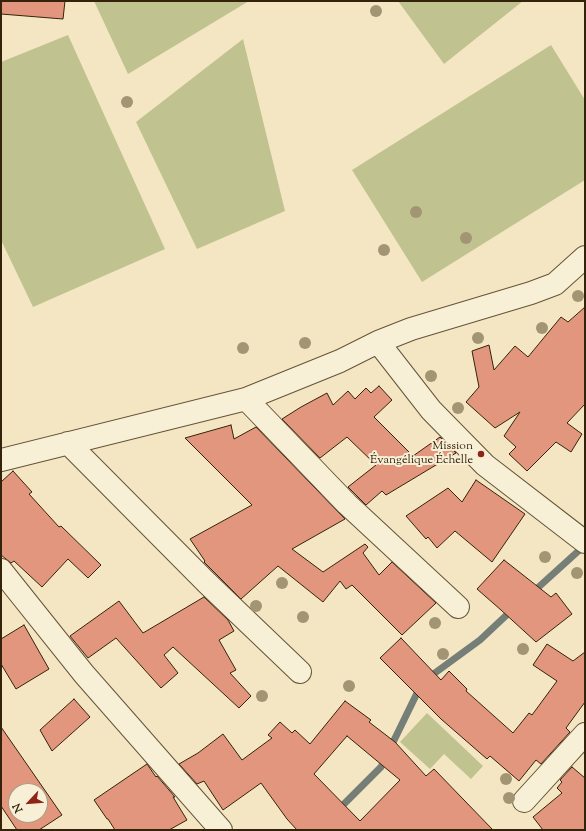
<!DOCTYPE html>
<meta charset="utf-8">
<style>
body{margin:0}
#map{position:relative;width:586px;height:831px;overflow:hidden;background:#f4e6c2;font-family:"Sorts Mill Goudy",serif}
canvas{display:block}
.frame{position:absolute;inset:0;border:2px solid #34230a;pointer-events:none}
.north{position:absolute;left:8px;top:783px;width:40px;height:40px;box-sizing:border-box;background:#f8efd7;border:1px solid #aa9d85;border-radius:50%;rotate:244deg;font-size:11px;font-weight:700;line-height:16px;text-align:center;color:#34230a}
.north::after{content:'';display:block;margin:auto;width:14px;height:18px;background:#8f2418;clip-path:polygon(50% 0,100% 100%,50% 72%,0 100%)}
</style>
<div id="map">
<canvas width="586" height="831"></canvas>
<div class="frame"></div>
<div class="north">N</div>
</div>
<script>
const g = document.querySelector('canvas').getContext('2d');
g.lineJoin = 'round';
function fill(path, color) {
  g.fillStyle = color;
  g.fill(path, 'evenodd');
}
function shape(rows) {
  const path = new Path2D();
  for (const r of rows) {
    path.moveTo(r[0], r[1]);
    for (let i = 2; i < r.length; i += 2) path.lineTo(r[i], r[i + 1]);
  }
  return path;
}
function stroke(path, color, width, dash) {
  g.strokeStyle = color;
  g.lineWidth = width;
  g.lineCap = dash ? 'butt' : 'round';
  g.setLineDash(dash || []);
  g.stroke(path);
}
function drawText(font, color, halo, rows, align = 'center') {
  g.font = font + ' "Sorts Mill Goudy",serif';
  g.lineWidth = 4;
  g.setLineDash([]);
  g.textBaseline = 'middle';
  g.strokeStyle = halo;
  g.fillStyle = color;
  for (const [text, x, y, turn = 0] of rows) {
    g.save();
    g.translate(x, y);
    g.rotate((+turn || 0) * Math.PI / 180);
    g.textAlign = isNaN(turn) ? turn : align;
    if (halo) g.strokeText(text, 0, 0);
    g.fillText(text, 0, 0);
    g.restore();
  }
}
const green = shape([
 [94,1,249,1,128,74],
 [398,1,523,1,444,64],
 [68,35,165,249,33,307,1,240,1,62],
 [243,39,285,211,197,249,136,122],
 [551,45,585,100,585,180,422,282,352,170],
 [427,713,483,766,471,779,444,754,430,769,400,742]
]);
const stream = shape([
 [532,593,585,545],
 [428,678,480,640,513,609],
 [337,811,381,767,420,687]
]);
const building = shape([
 [1,1,65,1,63,19,1,14,1,1],
 [585,307,585,404,567,423,582,434,571,452,556,442,527,471,509,454,516,447,504,436,520,412,495,428,466,402,479,387,472,351,489,345,494,370,515,346,528,357,561,317,568,322,585,307],
 [379,386,392,400,374,417,413,456,440,437,456,453,386,495,382,491,366,505,348,487,376,465,347,437,320,458,282,419,301,407,327,393,333,405,348,391,355,399,366,388,371,393,379,386],
 [231,425,234,439,256,427,345,519,292,549,323,572,365,544,368,547,363,553,379,575,392,562,436,603,402,635,352,585,346,589,340,581,323,602,278,566,241,599,204,562,205,561,190,539,252,505,185,438,231,425],
 [13,471,32,492,29,494,59,527,61,526,101,565,88,578,68,559,42,587,14,561,11,563,1,555,1,482,13,471],
 [476,480,525,514,492,562,455,531,437,548,428,537,426,539,406,516,448,488,462,502,476,480],
 [504,560,551,597,556,593,572,614,536,642,501,610,477,589,504,560],
 [204,597,228,620,234,631,219,640,236,670,230,673,251,696,239,708,173,647,164,655,178,673,161,688,116,638,88,658,70,636,119,601,143,633,204,597],
 [24,625,49,669,16,689,1,664,1,639,24,625],
 [401,638,441,680,449,671,467,689,466,691,513,733,529,713,532,715,557,681,533,665,547,644,573,661,585,652,585,702,566,728,570,732,541,764,536,760,519,781,490,756,487,759,441,719,380,658,401,638],
 [74,699,90,717,52,751,40,730,74,699],
 [345,701,371,720,369,722,395,742,426,776,434,769,493,830,297,830,287,819,261,783,223,810,204,781,197,784,179,764,198,753,223,734,242,760,272,738,268,735,280,722,292,733,295,730,310,744,345,701],
 [347,736,400,780,360,821,314,774,347,736],
 [1,727,62,815,39,830,17,830,1,806,1,727],
 [16,791,40,791,40,815,16,815,16,791],
 [147,764,156,777,157,776,175,797,173,797,187,820,169,830,115,830,108,819,107,819,94,800,147,764],
 [572,767,585,778,585,830,543,830,533,817,562,793,557,788,562,782,560,780,572,767]
]);
const minor = shape([
 [378,342,431,410,485,465,585,542],
 [246,399,347,504,458,607],
 [68,443,207,583,300,672],
 [1,460,246,399,340,361,378,342,411,329,531,293,555,284,585,257],
 [1,570,84,674,221,830],
 [524,801,585,734]
]);
const trees = [
 [376,11],
 [127,102],
 [416,212],
 [466,238],
 [384,250],
 [578,296],
 [542,328],
 [478,338],
 [305,343],
 [243,348],
 [431,376],
 [458,408],
 [545,557],
 [577,573],
 [282,583],
 [256,606],
 [303,617],
 [435,623],
 [523,649],
 [443,654],
 [349,686],
 [262,696],
 [506,779],
 [509,798]
];
const markers = [
 [481,454,4,"#8f2418"]
];
const poiNames = [
 ["Mission",473,447],
 ["Évangélique Échelle",473,461]
];
fill(green, '#c0c390');
stroke(stream, '#767f77', 7);
fill(building, '#e2967e');
stroke(building, '#34230a', 1);
stroke(minor, '#645438', 24);
stroke(minor, '#f8efd7', 22);
g.fillStyle = '#a29573';
for (const [x, y] of trees) {
  g.beginPath();
  g.arc(x, y, 6, 0, 2 * Math.PI);
  g.fill();
}
for (const [x, y, r, color] of markers) {
  const dot = new Path2D();
  dot.arc(x, y, r, 0, 2 * Math.PI);
  g.fillStyle = color;
  g.fill(dot);
  stroke(dot, '#f8efd7', 1.5);
}
drawText('12px', '#34230a', '#f8efd7', poiNames, 'right');
</script>
